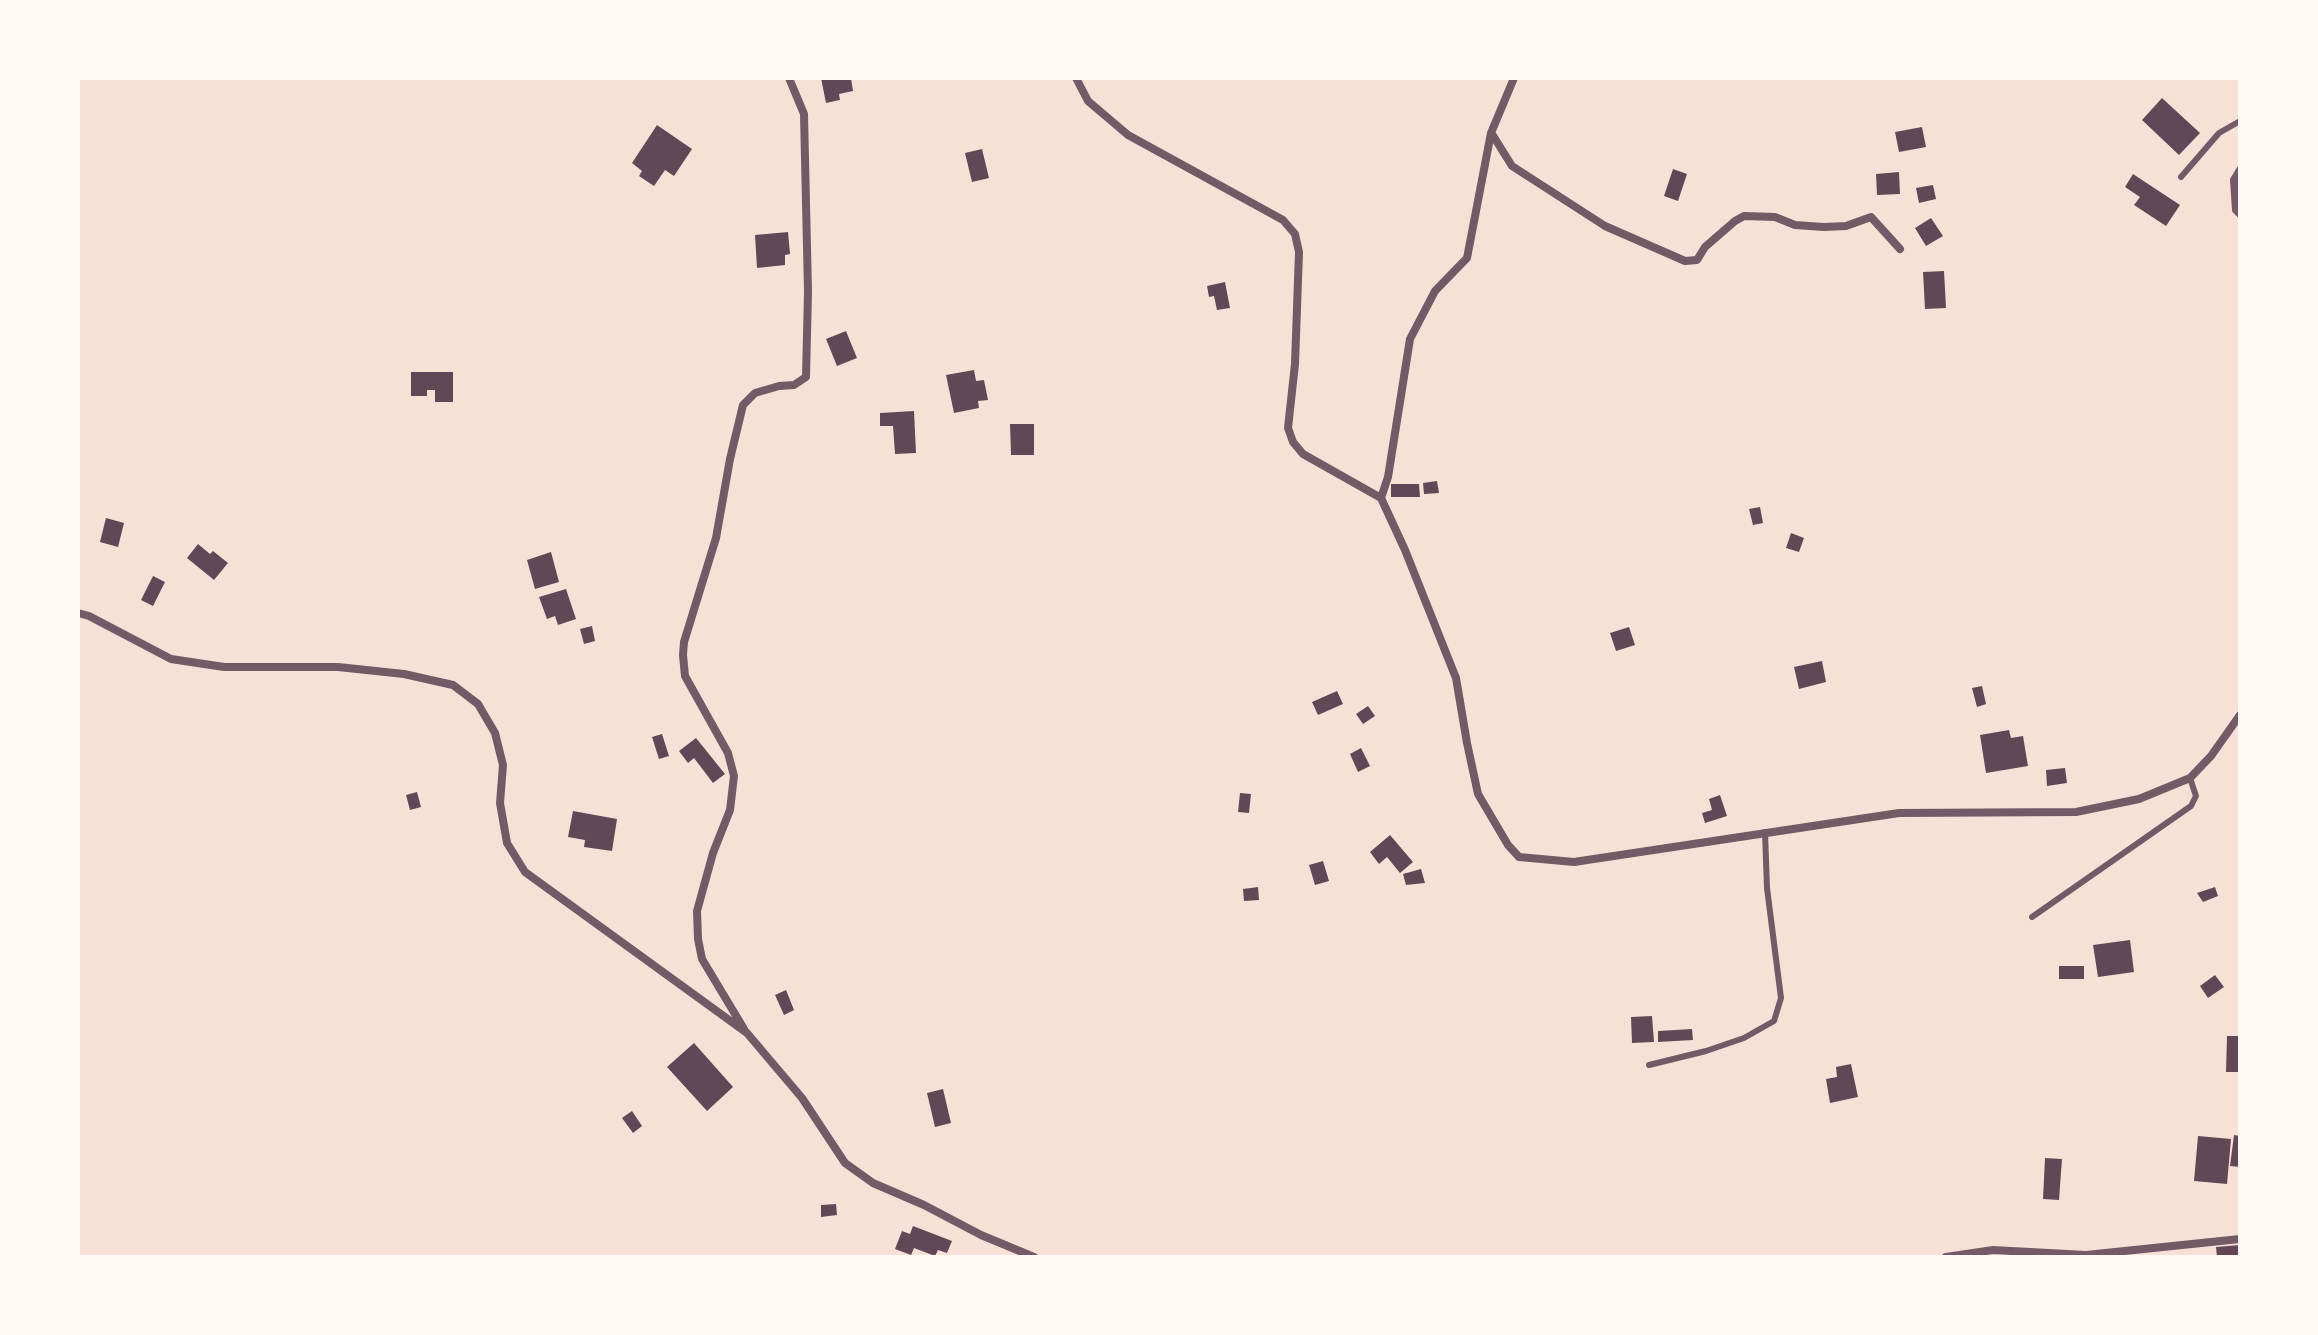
<!DOCTYPE html>
<style>
body{margin:0}
#map{position:relative;width:2318px;height:1335px;overflow:hidden;background:#f7e1d7;font-family:Signika,sans-serif}
canvas{display:block}
.frame{position:absolute;inset:0;border:80px solid #fffaf5;pointer-events:none}
</style>
<div id="map">
<canvas width="2318" height="1335"></canvas>
<div class="frame"></div>
</div>
<script>
const g = document.querySelector('canvas').getContext('2d');
g.lineJoin = 'round';
function fill(path, color) {
  g.fillStyle = color;
  g.fill(path, 'evenodd');
}
function shape(rows) {
  const path = new Path2D();
  for (const r of rows) {
    path.moveTo(r[0], r[1]);
    for (let i = 2; i < r.length; i += 2) path.lineTo(r[i], r[i + 1]);
  }
  return path;
}
function stroke(path, color, width, dash) {
  g.strokeStyle = color;
  g.lineWidth = width;
  g.lineCap = dash ? 'butt' : 'round';
  g.setLineDash(dash || []);
  g.stroke(path);
}
const building = shape([
 [821,78,851,78,853,91,839,94,840,100,826,103],
 [2162,98,2200,133,2179,155,2142,120],
 [657,125,692,149,674,176,665,170,654,186,639,176,642,171,632,163],
 [1922,127,1926,147,1899,152,1895,132],
 [982,149,989,178,972,182,965,153],
 [1673,169,1687,174,1678,201,1664,196],
 [1899,172,1900,194,1877,195,1876,174],
 [2133,174,2180,205,2166,226,2134,205,2140,197,2125,187],
 [1933,185,1936,199,1919,203,1916,188],
 [1931,218,1943,236,1926,246,1915,228],
 [788,232,790,254,785,255,785,265,757,268,755,235],
 [1944,271,1946,308,1925,309,1923,272],
 [1225,282,1230,308,1217,310,1214,296,1209,297,1207,286],
 [846,331,857,358,837,366,826,339],
 [974,370,976,381,984,380,988,400,978,401,979,408,954,413,946,375],
 [411,372,453,372,453,402,435,402,435,390,427,390,427,396,411,396],
 [914,411,916,453,895,454,893,426,880,426,880,413],
 [1010,424,1034,424,1034,455,1011,455],
 [1437,481,1439,493,1424,494,1423,483],
 [1391,484,1419,484,1420,497,1391,497],
 [1760,507,1763,523,1753,525,1749,509],
 [106,518,124,523,118,547,100,542],
 [1791,533,1804,538,1799,552,1786,548],
 [198,544,210,554,213,551,228,563,214,580,187,558],
 [551,552,559,582,535,589,527,560],
 [153,576,165,582,153,606,141,600],
 [566,589,576,619,558,625,555,616,547,619,539,597],
 [592,626,595,641,584,644,580,629],
 [1629,627,1635,645,1616,651,1610,633],
 [1822,661,1826,682,1799,689,1794,667],
 [1982,686,1986,704,1977,707,1972,688],
 [1337,691,1343,704,1318,715,1312,702],
 [1368,706,1375,716,1363,724,1356,714],
 [2009,730,2011,738,2023,736,2028,766,1986,773,1980,735],
 [662,734,669,756,659,759,652,737],
 [696,738,725,774,713,783,694,758,688,763,679,751],
 [1361,748,1370,766,1358,772,1350,754],
 [2065,768,2067,783,2047,786,2046,770],
 [417,792,421,807,410,810,406,795],
 [1240,793,1251,794,1249,813,1238,812],
 [1720,795,1727,816,1705,823,1702,813,1712,810,1709,799],
 [573,811,617,819,612,851,584,847,585,840,568,837],
 [1390,835,1413,862,1400,873,1387,857,1379,864,1370,852],
 [1323,861,1329,881,1315,885,1309,865],
 [1421,869,1425,883,1406,885,1403,874],
 [1258,887,1259,900,1244,901,1243,889],
 [2215,887,2218,896,2203,902,2197,893],
 [2130,940,2134,972,2098,977,2093,945],
 [2059,966,2084,966,2084,979,2059,979],
 [2215,975,2224,987,2208,998,2200,986],
 [786,990,794,1010,784,1015,775,995],
 [1652,1016,1654,1042,1632,1043,1631,1017],
 [1692,1029,1693,1040,1658,1042,1658,1031],
 [2227,1036,2240,1036,2240,1072,2226,1072],
 [694,1043,733,1087,707,1111,667,1067],
 [1851,1064,1858,1097,1830,1103,1826,1079,1837,1077,1836,1067],
 [943,1089,951,1123,935,1127,927,1093],
 [632,1111,642,1126,633,1133,622,1118],
 [2234,1135,2240,1136,2240,1167,2230,1166],
 [2198,1136,2231,1139,2227,1184,2194,1181],
 [2045,1158,2062,1159,2059,1200,2043,1199],
 [836,1204,837,1215,821,1217,821,1205],
 [913,1226,952,1241,947,1253,938,1250,935,1256,914,1248,911,1255,895,1249,902,1231,910,1234],
 [2240,1245,2240,1257,2217,1257,2216,1247]
]);
const service = shape([
 [2181,177,2219,133,2240,121],
 [2032,917,2191,806,2196,796,2190,778],
 [1649,1065,1706,1051,1744,1038,1774,1021,1781,998,1767,888,1765,832]
]);
const minor = shape([
 [1076,78,1088,101,1128,135,1283,220,1295,234,1299,252,1295,364,1288,428,1293,442,1303,454,1381,498],
 [1514,78,1491,133,1467,258,1435,291,1410,339,1388,477,1381,498,1405,550,1456,678,1467,743,1478,794,1508,845,1519,857,1574,862,1899,813,2076,812,2139,799,2190,778,2211,756,2240,715],
 [1492,134,1512,166,1605,226,1685,261,1697,260,1705,247,1735,221,1744,216,1775,217,1795,225,1824,227,1846,226,1871,217,1900,249],
 [2240,170,2234,180,2236,210,2240,214],
 [78,613,89,616,171,659,224,667,338,667,404,674,453,685,478,704,495,733,503,765,500,803,507,843,525,872,747,1033,802,1098,845,1163,873,1183,924,1205,981,1235,1034,1257],
 [744,1029,702,959,698,939,697,911,713,853,730,810,734,776,728,753,685,676,683,655,684,642,716,538,730,459,743,405,755,393,779,386,794,385,806,377,808,291,804,114,789,78],
 [1946,1257,1993,1250,2086,1255,2240,1239]
]);
fill(building, '#644757');
stroke(service, '#755966', 6);
stroke(minor, '#755966', 8);
</script>
